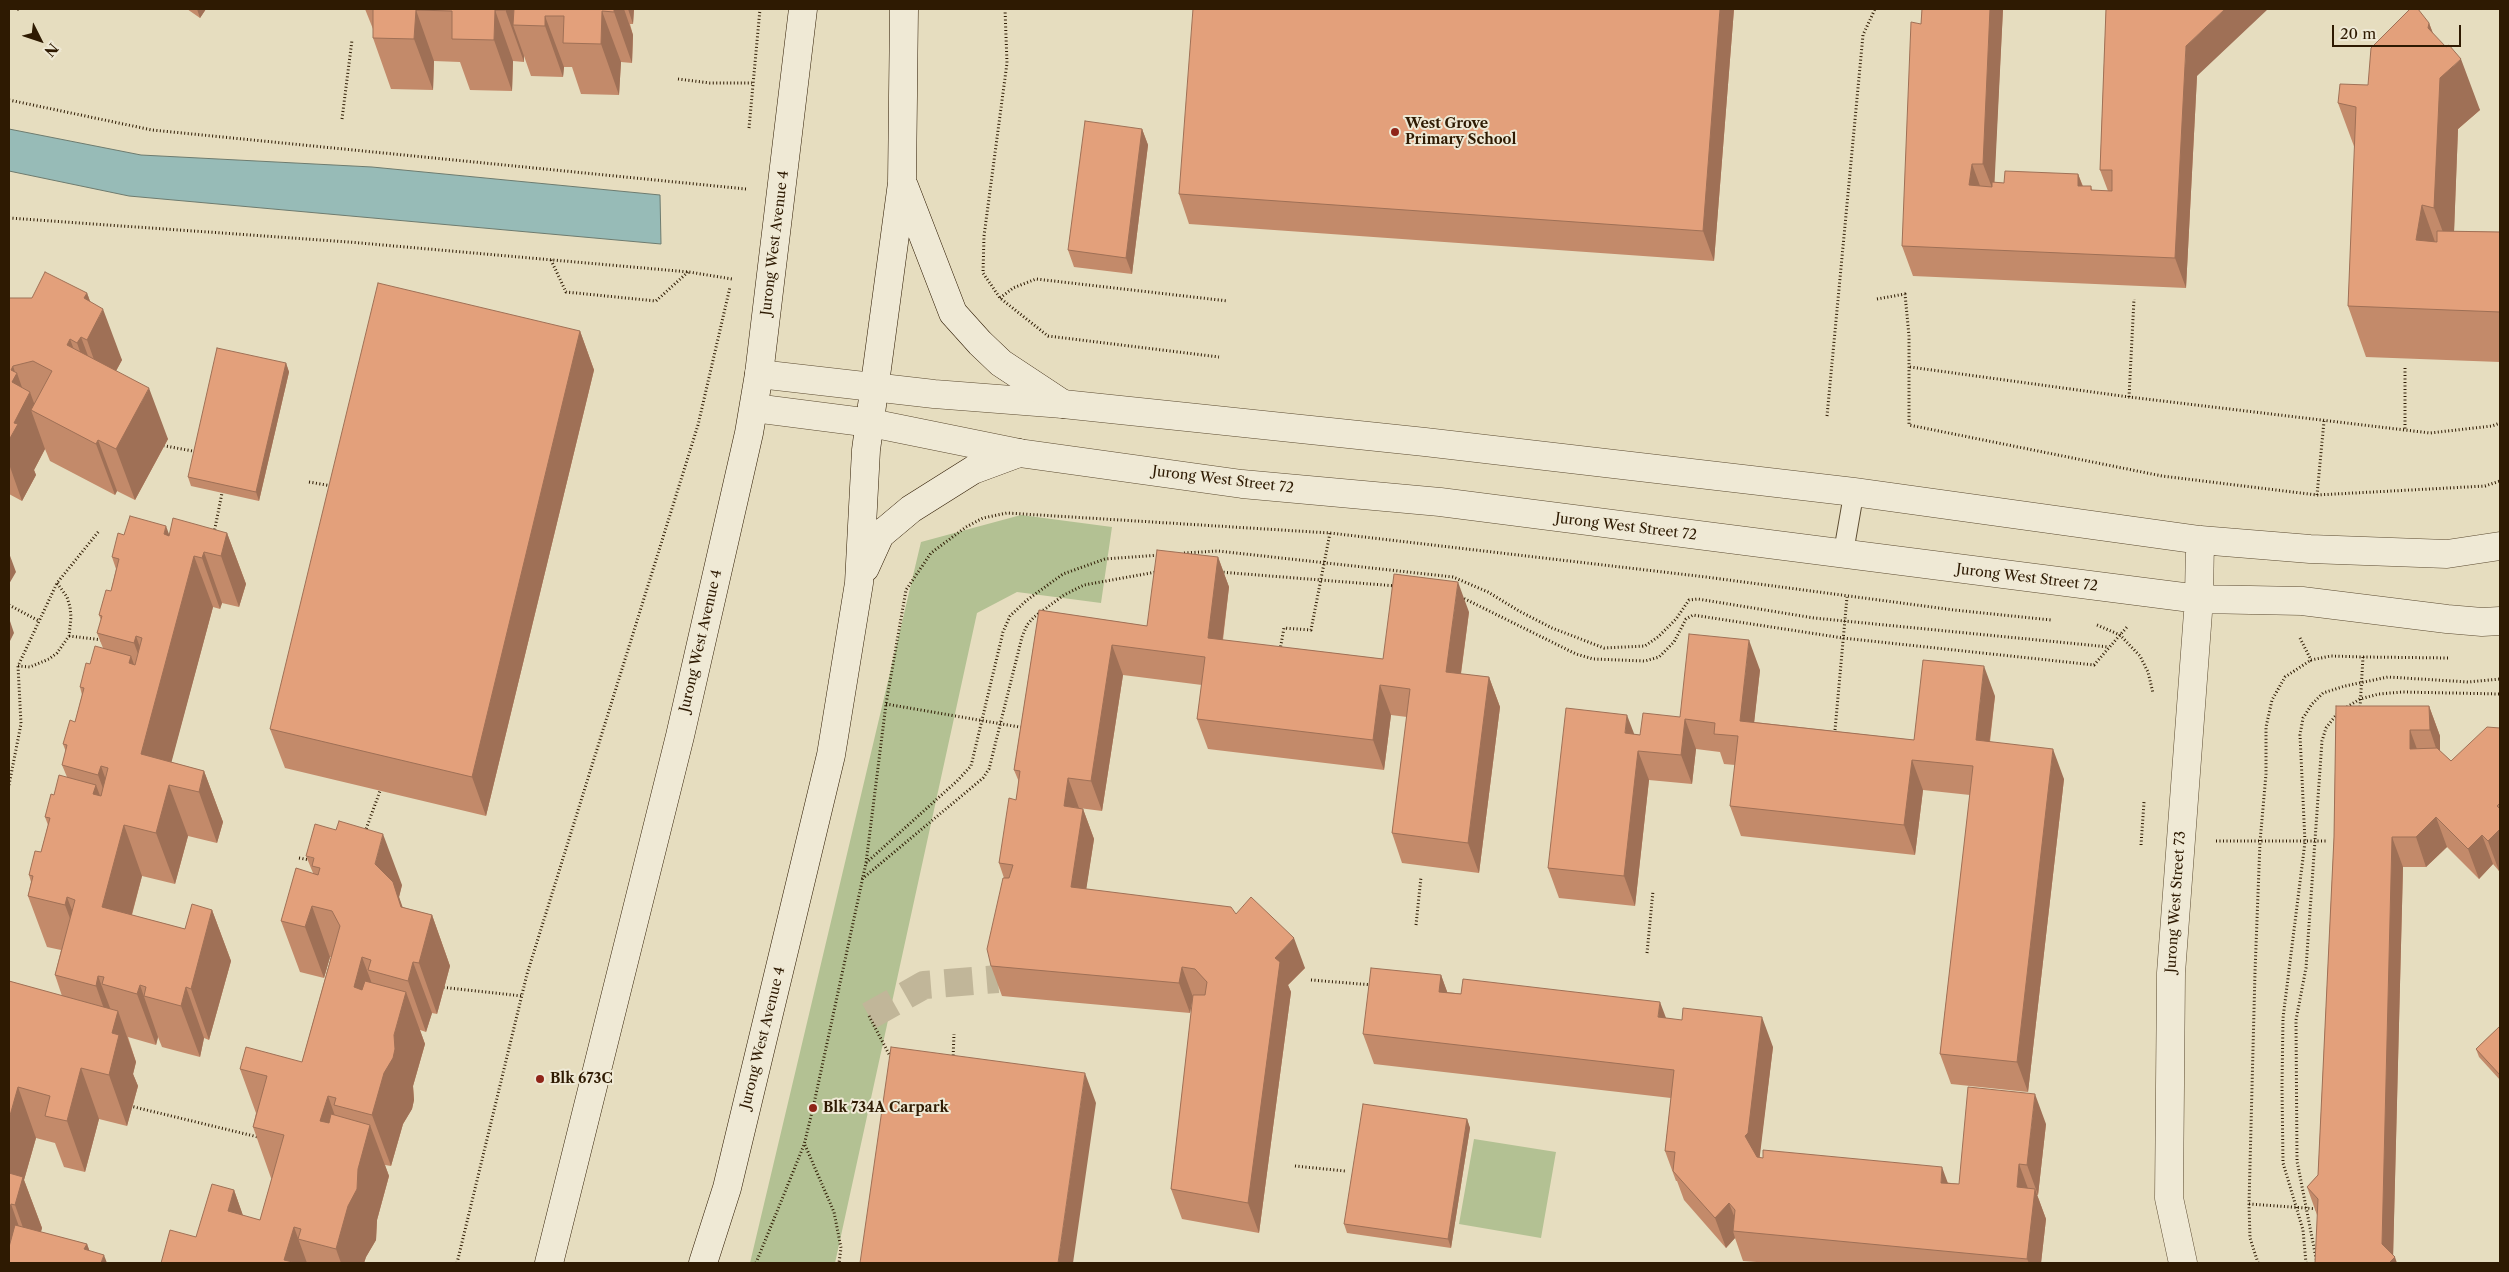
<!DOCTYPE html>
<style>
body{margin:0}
#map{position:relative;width:2509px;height:1272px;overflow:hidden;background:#e6ddbf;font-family:"Libre Caslon Text",serif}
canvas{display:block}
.frame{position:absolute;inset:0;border:10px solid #2e1a02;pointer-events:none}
.north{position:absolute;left:15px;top:15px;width:50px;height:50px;-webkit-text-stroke:4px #efe9d5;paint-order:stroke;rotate:131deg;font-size:14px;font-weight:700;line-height:20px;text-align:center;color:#2e1a02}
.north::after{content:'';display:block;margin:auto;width:18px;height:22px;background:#2e1a02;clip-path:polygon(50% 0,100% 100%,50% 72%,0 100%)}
.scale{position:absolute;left:2332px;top:25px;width:129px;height:22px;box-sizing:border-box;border:2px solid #2e1a02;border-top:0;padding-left:6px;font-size:15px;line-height:18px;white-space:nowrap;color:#2e1a02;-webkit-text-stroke:4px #efe9d5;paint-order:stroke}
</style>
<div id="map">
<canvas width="2509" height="1272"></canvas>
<div class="frame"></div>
<div class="north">N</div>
<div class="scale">20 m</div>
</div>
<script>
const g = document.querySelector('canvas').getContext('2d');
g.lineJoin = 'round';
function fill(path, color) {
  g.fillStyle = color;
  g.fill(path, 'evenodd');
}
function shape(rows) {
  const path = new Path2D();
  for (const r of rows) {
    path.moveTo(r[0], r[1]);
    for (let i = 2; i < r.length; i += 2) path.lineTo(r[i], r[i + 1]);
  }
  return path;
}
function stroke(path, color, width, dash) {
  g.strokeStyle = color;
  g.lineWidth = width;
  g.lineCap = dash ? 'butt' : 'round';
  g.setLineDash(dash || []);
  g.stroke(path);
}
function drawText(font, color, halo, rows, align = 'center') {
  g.font = font + ' "Libre Caslon Text",serif';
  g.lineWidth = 4;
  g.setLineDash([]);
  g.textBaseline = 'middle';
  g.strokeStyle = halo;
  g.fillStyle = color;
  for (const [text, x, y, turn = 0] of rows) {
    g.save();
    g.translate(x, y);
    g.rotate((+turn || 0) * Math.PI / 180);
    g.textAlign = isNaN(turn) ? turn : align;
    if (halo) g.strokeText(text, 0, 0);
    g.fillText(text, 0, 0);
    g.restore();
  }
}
const green = shape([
 [1021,515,1112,527,1101,603,1017,592,977,613,835,1263,750,1263,921,542],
 [1474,1139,1556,1152,1541,1238,1459,1224]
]);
const water = shape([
 [9,129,141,155,372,167,660,195,661,244,129,196,9,171,9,129]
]);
const pedestrianTunnel = shape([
 [869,1016,924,985,998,979]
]);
const path = shape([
 [1005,9,1007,63,984,236,983,273,1000,298,1048,336,1219,357],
 [17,10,18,9],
 [678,79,710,83,752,83],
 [9,100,152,130,746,189],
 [342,119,352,40],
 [749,128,760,9],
 [9,218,349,242,689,272,732,279],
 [551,260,566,292,656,301,688,272],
 [1000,298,1013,288,1036,279,1228,301],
 [1877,299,1905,294,1909,336,1909,425,2162,476,2317,495,2485,486,2500,481],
 [1910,367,2129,397,2430,433,2492,426,2500,423],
 [2405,368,2405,430],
 [2129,397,2134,299],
 [1827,416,1863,35,1875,9],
 [160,445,198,452],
 [309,482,332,486],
 [2317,495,2324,421],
 [214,533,222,493],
 [1184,553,1218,551,1453,577,1488,592,1519,611,1552,628,1604,648,1645,646,1658,637,1676,619,1689,600,1698,599,1814,618,2109,647],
 [1220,572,1396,586],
 [1461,597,1576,654,1593,659,1645,661,1659,657,1674,642,1686,619,1693,615,1843,638,2094,665,2127,627],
 [9,605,39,621],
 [2097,625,2120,635,2140,656,2148,672,2153,693],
 [69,636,103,640],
 [2300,638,2311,660,2331,656,2363,657,2360,708],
 [1280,650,1284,628,1311,630,1330,533],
 [2363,657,2450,658],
 [18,666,30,667,49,659,57,653,69,636,71,617,70,607,67,597,57,583],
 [886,704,1025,728],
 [2347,707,2360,699,2379,694,2402,692,2500,694],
 [1835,730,1847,597],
 [9,785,21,724,18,666,57,583,99,531],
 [365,832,380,791],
 [2216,841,2328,841],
 [2141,845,2144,802],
 [299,858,310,860],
 [866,863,957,781,971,766,1003,632,1010,616,1027,600,1063,574,1105,559,1160,555],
 [862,879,983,778,989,769,1022,637,1027,625,1034,617,1064,595,1084,585,1156,572],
 [1416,925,1421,877],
 [1647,953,1653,891],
 [1311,980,1373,985],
 [440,987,522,996],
 [869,1016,891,1058],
 [953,1059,954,1034],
 [130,1106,258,1137],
 [805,1145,834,1212,841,1248,839,1263],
 [1295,1166,1345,1171],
 [2249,1204,2318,1209],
 [457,1263,527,974,698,425,730,287],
 [756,1263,804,1145,813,1108,866,863,886,704,906,590,931,553,966,527,983,518,1007,513,1330,533,1706,577,1954,610,2051,620],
 [2258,1263,2250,1238,2249,1204,2255,972,2260,842,2266,774,2266,727,2272,700,2285,677,2311,660],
 [2306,1263,2303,1230,2283,1163,2282,1086,2283,1018,2305,842,2300,735,2303,718,2312,704,2323,693,2345,686,2388,677,2468,682,2500,679],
 [2317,1263,2297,1161,2296,1020,2306,968,2322,741,2326,728,2337,714]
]);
const service = shape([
 [1843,555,1854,492]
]);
const minor = shape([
 [759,374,934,394,1063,404,1425,442,1854,492,2200,540,2310,549,2447,554,2500,546],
 [754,408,871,423,1019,453,1242,484,1440,502,2199,599,2302,601,2447,619,2482,622,2500,621],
 [2183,1263,2169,1198,2171,973,2199,599,2200,540]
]);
const secondary = shape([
 [904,186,953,313,980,343,1001,363,1063,404],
 [865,568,880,535,911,509,973,470,1019,453],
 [549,1263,680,736,749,433,759,374,803,9],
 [703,1263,727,1188,831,755,859,583,866,450,902,183,904,9]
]);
const wall = shape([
 [187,9,206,9,200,18],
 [365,9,634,9,633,24,630,24,633,35,632,63,621,62,619,95,581,94,572,67,564,67,563,77,531,76,524,56,524,62,513,61,512,91,470,90,460,62,434,61,433,90,391,89,373,38,373,29],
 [1734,9,1714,261,1189,224,1179,194],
 [1922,9,2003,9,1994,182,2004,183,2078,174,2083,186,2091,186,2092,190,2108,191,2100,170,2106,9,2197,76,2186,288,1913,276,1902,246,1921,24],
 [2429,23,2433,33,2480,110,2458,129,2454,231,2500,232,2500,362,2366,357,2348,306,2355,149,2338,103,2368,85],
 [1142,129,1148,145,1132,274,1074,267,1068,250],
 [87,293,90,301,122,360,116,371,168,439,135,500,117,491,115,495,50,461,45,449,34,470,36,475,22,501,9,494,9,298,32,298],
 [580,331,594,370,486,816,285,768,270,729],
 [286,363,289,372,259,501,191,486,188,477],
 [227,533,246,584,239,607,222,603,220,609,213,607,171,762,204,771,223,822,217,843,188,836,175,884,142,876,132,915,185,929,212,910,231,961,209,1040,204,1038,200,1057,162,1047,158,1037,156,1045,128,1037,136,1062,133,1074,138,1086,127,1126,99,1119,85,1172,64,1167,55,1143,36,1138,24,1180,42,1228,41,1232,87,1244,89,1250,9,1263,9,981,62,996,55,975,61,950,47,947,28,896,31,882,29,875,41,852,48,825,45,817,54,795,67,777,62,765,66,752,63,744,75,722,82,695,80,687,90,664,103,648,97,633,101,620,99,615,111,591,116,569,112,557,124,535],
 [1218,557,1229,587,1223,640,1383,659,1469,612,1461,674,1489,677,1500,707,1479,873,1402,863,1392,833,1407,717,1391,715,1384,770,1208,749,1197,719,1202,685,1123,675,1102,811,1079,808,1083,809,1094,839,1086,889,1236,914,1305,968,1288,985,1291,992,1259,1233,1182,1219,1171,1189,1193,998,1190,1013,1002,996,991,966,1004,878,999,863,1016,800,1019,782,1014,770,1039,610,1147,626],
 [1760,670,1754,722,1914,740,1995,696,1990,742,2064,779,2028,1092,1951,1084,1940,1054,1970,795,1923,790,1915,855,1741,836,1730,806,1735,765,1724,764,1720,752,1696,749,1692,784,1649,780,1635,906,1559,898,1548,868,1634,734,1640,735,1680,717],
 [2336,706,2429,706,2440,736,2440,751,2451,761,2500,728,2500,870,2499,871,2493,864,2479,879,2447,847,2426,867,2403,867,2393,1256,2317,1215,2307,1187,2318,1175,2334,837],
 [306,856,402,885,399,897,402,907,432,915,450,966,437,1014,432,1013,426,1032,420,1030,425,1044,413,1086,414,1100,412,1109,403,1124,391,1166,385,1165,389,1176,377,1220,376,1240,366,1257,364,1263,161,1263,196,1237,234,1190,243,1216,260,1220,272,1178,271,1178,253,1127,256,1113,240,1069,302,1062,331,957,330,957,324,978,300,972,281,921,313,873],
 [1441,975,1447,992,1666,1018,1773,1047,1759,1158,1959,1184,2046,1124,2038,1195,2037,1195,2046,1219,2041,1263,1770,1263,1743,1261,1735,1238,1726,1248,1684,1200,1677,1181,1676,1181,1665,1151,1671,1098,1374,1064,1363,1034],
 [2500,1026,2500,1080,2479,1057,2476,1049],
 [1467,1119,1470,1128,1451,1248,1347,1233,1344,1224]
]);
const shadedWall = shape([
 [197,9,206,9,200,18],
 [505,9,517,9,513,25,524,56,524,62],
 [612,9,624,9,633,35,632,63,614,12],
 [628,9,634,9,633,24],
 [1720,9,1734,9,1714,261,1703,231],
 [1990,9,2003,9,1994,193,1983,164],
 [2225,9,2268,9,2197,76,2186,288,2175,258,2186,46],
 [416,10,434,61,433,90,414,39],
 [495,10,513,61,512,91,494,40],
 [602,11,621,62,619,95,601,44],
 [545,16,564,67,563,77,545,26],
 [2429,23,2447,72,2461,59,2480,110,2458,129,2453,259,2434,208,2428,28],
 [1142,129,1148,145,1132,274,1126,258],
 [1972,164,1983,194,1969,185],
 [2078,174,2089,204,2078,186],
 [2422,205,2440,256,2416,240],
 [87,293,97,321,103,309,122,360,105,391,87,340,84,298],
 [580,331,594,370,486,816,472,777],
 [81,337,100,388,95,394,77,343],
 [70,339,89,390,67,345],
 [286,363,289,372,259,501,256,492],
 [13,366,16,375,17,373,26,399,30,392,38,414,31,410,45,449,34,470,36,475,22,501,9,464,9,440,14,423,11,370],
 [149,388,168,439,135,500,116,449],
 [98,440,117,491,115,495,96,444],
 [166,526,185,577,164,534],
 [227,533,246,584,239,607,221,556],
 [204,552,222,603,220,609,202,558],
 [9,553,16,572,9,584],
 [194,556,213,607,160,805,141,754],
 [1218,557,1229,587,1219,668,1208,638],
 [1458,582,1469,612,1457,702,1446,672],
 [9,618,14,633,9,643],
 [136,636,154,687,153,694,134,643],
 [1749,640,1760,670,1751,751,1740,721],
 [1112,645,1123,675,1102,811,1091,781],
 [131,656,149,707,129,663],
 [1984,666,1995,696,1986,770,1976,740],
 [1489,677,1500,707,1479,873,1468,843],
 [1380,685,1391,715,1384,770,1373,740],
 [2429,706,2440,736,2440,760,2430,730],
 [1627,715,1638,744,1625,733],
 [1685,719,1696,749,1692,784,1681,755],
 [2410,730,2421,760,2410,749],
 [2053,749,2064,779,2028,1092,2017,1062],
 [1638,751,1649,780,1635,906,1624,876],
 [1912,760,1923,790,1915,855,1904,825],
 [101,766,119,817,117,826,98,775],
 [204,771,223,822,217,843,199,792],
 [1068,778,1079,808,1064,806],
 [96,785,115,836,93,794],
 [169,785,188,836,175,884,156,833],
 [1083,809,1094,839,1082,917,1071,887],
 [2436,817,2447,847,2426,867,2416,837],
 [124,825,142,876,120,958,102,907],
 [2500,829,2500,870,2499,871,2488,841],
 [383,834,402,885,399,897,412,933,375,864],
 [2482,835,2493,864,2479,879,2468,849],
 [2392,837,2403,867,2393,1259,2395,1257,2397,1263,2389,1263,2382,1244],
 [67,897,86,948,84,956,65,905],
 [312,906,330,957,324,978,305,927],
 [212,910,231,961,209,1040,191,989],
 [432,915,450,966,437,1014,419,963],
 [1294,938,1305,968,1288,985,1291,992,1259,1233,1248,1203,1275,958],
 [362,957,381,1008,354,987],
 [413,962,432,1013,426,1032,408,981],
 [1182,967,1193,997,1190,1013,1179,983],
 [1441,975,1452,1005,1439,992],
 [98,976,115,1021,118,1011,136,1062,133,1074,138,1086,127,1126,109,1075,112,1032,96,986],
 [140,985,158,1037,156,1045,137,994],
 [186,987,204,1038,200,1057,181,1006],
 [406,992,425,1044,413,1086,414,1100,412,1109,403,1124,391,1166,372,1115],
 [1660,1002,1671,1031,1658,1017],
 [1762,1017,1773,1047,1759,1163,1745,1136],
 [81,1068,99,1119,85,1172,67,1121],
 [1085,1073,1096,1103,1073,1263,1058,1263],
 [18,1087,36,1138,24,1180,42,1228,33,1256,15,1205,11,1204,29,1255,9,1257,9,1119],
 [2035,1094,2046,1124,2038,1195,2027,1165],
 [328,1096,346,1147,320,1121],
 [1467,1119,1470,1128,1451,1248,1448,1239],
 [370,1125,389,1176,377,1220,376,1240,366,1257,364,1263,341,1263,336,1249],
 [2019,1164,2030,1194,2017,1187],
 [1942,1167,1953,1197,1941,1183],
 [2035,1189,2046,1219,2041,1263,2029,1263,2027,1259],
 [234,1190,252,1241,228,1211],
 [1729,1203,1740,1231,1733,1231,1735,1238,1726,1248,1715,1218],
 [294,1227,307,1263,285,1263,284,1260],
 [87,1244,94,1263,84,1249],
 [104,1255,107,1263,101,1263]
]);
const building = shape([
 [373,9,505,9,505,10,495,10,494,40,452,39,452,11,416,10,414,39,373,38,373,9],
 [514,9,614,9,614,12,602,11,601,44,563,43,564,16,545,16,545,26,513,25,514,9],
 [1193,9,1720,9,1703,231,1179,194,1193,9],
 [1922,9,1990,9,1983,164,1972,164,1969,185,1992,187,1992,182,2004,183,2005,171,2078,174,2078,186,2091,186,2091,190,2112,191,2112,170,2100,170,2106,9,2225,9,2186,46,2175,258,1902,246,1911,22,1921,24,1922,9],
 [2410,9,2418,9,2429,23,2428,28,2446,47,2449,45,2461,59,2440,78,2434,208,2422,205,2416,240,2437,242,2437,231,2500,232,2500,312,2348,306,2356,107,2338,103,2340,84,2368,85,2371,48,2410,9],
 [1085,121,1142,129,1126,258,1068,250,1085,121],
 [45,272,87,293,84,298,103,309,87,340,81,337,77,343,70,339,67,345,149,388,116,449,98,440,96,444,31,410,52,371,33,361,13,366,11,370,17,373,12,382,30,392,14,423,18,424,9,440,9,298,32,298,45,272],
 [378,283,580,331,472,777,270,729,378,283],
 [217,348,286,363,256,492,188,477,217,348],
 [130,516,166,526,164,534,169,536,173,518,227,533,221,556,204,552,202,558,194,556,141,754,204,771,199,792,169,785,156,833,124,825,102,907,185,929,192,904,212,910,191,989,186,987,181,1006,144,996,146,987,140,985,137,994,102,984,104,977,98,976,96,986,55,975,75,900,67,897,65,905,28,896,33,876,29,875,35,851,41,852,50,818,45,817,51,794,54,795,59,775,96,785,93,794,101,796,108,768,101,766,98,775,62,765,67,745,63,744,70,720,75,722,84,688,80,687,86,663,90,664,95,646,131,656,129,663,135,665,142,638,136,636,134,643,97,633,102,616,99,615,106,590,111,591,119,559,112,557,118,533,124,535,130,516],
 [1157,550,1218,557,1208,638,1383,659,1394,574,1458,582,1446,672,1489,677,1468,843,1392,833,1410,689,1380,685,1373,740,1197,719,1205,657,1112,645,1091,781,1068,778,1064,806,1083,809,1071,887,1231,907,1236,914,1251,897,1294,938,1275,958,1280,962,1248,1203,1171,1189,1193,995,1205,995,1207,982,1195,969,1182,967,1179,983,991,966,987,949,1003,878,1009,878,1013,865,999,863,1009,798,1016,800,1018,786,1020,771,1014,770,1039,610,1147,626,1157,550],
 [1689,634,1749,640,1740,721,1914,740,1923,660,1984,666,1976,740,2053,749,2017,1062,1940,1054,1973,766,1912,760,1904,825,1730,806,1738,736,1714,734,1715,723,1685,719,1681,755,1638,751,1624,876,1548,868,1566,708,1627,715,1625,733,1640,735,1643,713,1680,717,1689,634],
 [2336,706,2429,706,2430,730,2410,730,2410,749,2437,748,2451,761,2487,727,2500,728,2500,803,2497,806,2500,809,2500,829,2488,841,2482,835,2468,849,2436,817,2416,837,2392,837,2382,1244,2395,1257,2389,1263,2315,1263,2318,1199,2307,1187,2318,1175,2334,837,2336,706],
 [339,821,383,834,375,864,393,882,401,907,432,915,419,963,413,962,408,981,368,970,371,960,362,957,354,987,362,990,365,981,406,992,394,1035,395,1049,393,1058,384,1073,372,1115,334,1105,336,1098,328,1096,320,1121,329,1123,331,1114,370,1125,358,1169,357,1189,348,1206,336,1249,298,1239,301,1229,294,1227,284,1260,297,1263,161,1263,170,1230,196,1237,212,1184,234,1190,228,1211,260,1220,284,1135,253,1127,267,1076,240,1069,246,1047,302,1062,340,926,332,911,312,906,305,927,281,921,296,868,318,875,320,868,312,866,314,858,306,856,315,824,336,830,339,821],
 [1371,968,1441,975,1439,992,1461,994,1463,979,1660,1002,1658,1017,1682,1020,1683,1008,1762,1017,1748,1133,1745,1136,1757,1157,1763,1158,1763,1150,1942,1167,1941,1183,1959,1184,1968,1087,2035,1094,2027,1165,2019,1164,2017,1187,2035,1189,2027,1259,1733,1231,1735,1210,1729,1203,1715,1218,1673,1171,1675,1152,1665,1151,1674,1070,1363,1034,1371,968],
 [9,981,118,1011,112,1033,119,1035,109,1075,81,1068,67,1121,45,1116,50,1096,18,1087,9,1119,9,981],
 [2500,1026,2500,1075,2476,1049,2500,1026],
 [891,1047,1085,1073,1058,1263,860,1263,891,1047],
 [1363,1104,1467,1119,1448,1239,1344,1224,1363,1104],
 [9,1173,23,1177,15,1205,11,1204,9,1211,9,1173],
 [15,1225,87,1244,84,1249,104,1255,101,1263,9,1263,9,1247,15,1225]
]);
const markers = [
 [1395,132,5,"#8f2418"],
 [540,1079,5,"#8f2418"],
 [813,1108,5,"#8f2418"]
];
const poiNames = [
 ["West Grove",1405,124],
 ["Primary School",1405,140],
 ["Blk 673C",550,1079],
 ["Blk 734A Carpark",823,1108]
];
const streetNames = [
 ["Jurong West Avenue 4",775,243,-83],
 ["Jurong West Street 72",1223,480,7],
 ["Jurong West Street 72",1626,527,7],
 ["Jurong West Street 72",2027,578,7],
 ["Jurong West Avenue 4",701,641,-77],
 ["Jurong West Street 73",2176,902,-86],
 ["Jurong West Avenue 4",763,1038,-76]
];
fill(green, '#b3c193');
fill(water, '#97bbb7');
stroke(water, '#6d7b6f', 1);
stroke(pedestrianTunnel, '#c1b699', 28, [28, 14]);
stroke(service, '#5c4b31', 21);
stroke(minor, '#5c4b31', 29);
stroke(secondary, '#2e1a02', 29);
stroke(path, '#2e1a02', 3, [1, 2.5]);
stroke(service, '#efe9d5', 19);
stroke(minor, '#efe9d5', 28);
stroke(secondary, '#efe9d5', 28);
fill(wall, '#c38a6a');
fill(shadedWall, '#9f7056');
fill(building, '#e3a07b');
stroke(building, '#9f7056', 1);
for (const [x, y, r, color] of markers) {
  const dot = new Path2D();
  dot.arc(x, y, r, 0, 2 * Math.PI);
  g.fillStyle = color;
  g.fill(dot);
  stroke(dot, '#efe9d5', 2);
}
drawText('bold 14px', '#2e1a02', '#efe9d5', poiNames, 'left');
drawText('14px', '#2e1a02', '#efe9d5', streetNames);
</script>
